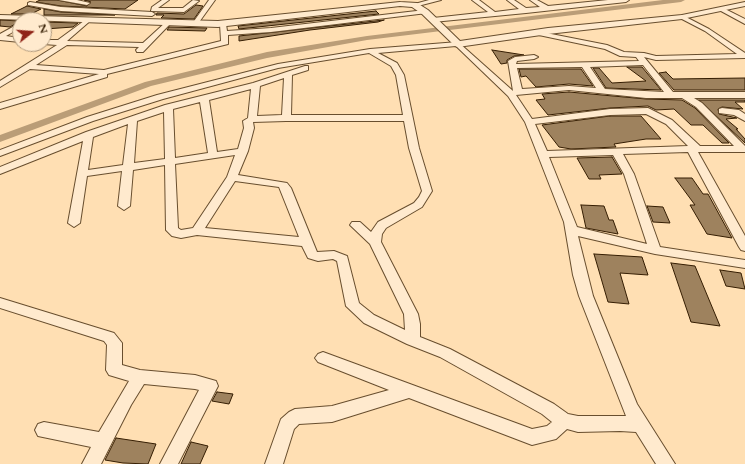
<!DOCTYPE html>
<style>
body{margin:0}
#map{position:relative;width:745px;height:464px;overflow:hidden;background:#ffdfb3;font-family:Cardo,serif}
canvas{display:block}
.north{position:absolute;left:12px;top:12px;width:40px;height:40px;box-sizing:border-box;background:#ffeace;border:1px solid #ae987c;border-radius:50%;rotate:73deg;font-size:11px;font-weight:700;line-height:16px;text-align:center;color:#351d02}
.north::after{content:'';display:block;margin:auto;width:14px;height:18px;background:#8f2418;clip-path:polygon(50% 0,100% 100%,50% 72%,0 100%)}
</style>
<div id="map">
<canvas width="745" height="464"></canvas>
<div class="north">N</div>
</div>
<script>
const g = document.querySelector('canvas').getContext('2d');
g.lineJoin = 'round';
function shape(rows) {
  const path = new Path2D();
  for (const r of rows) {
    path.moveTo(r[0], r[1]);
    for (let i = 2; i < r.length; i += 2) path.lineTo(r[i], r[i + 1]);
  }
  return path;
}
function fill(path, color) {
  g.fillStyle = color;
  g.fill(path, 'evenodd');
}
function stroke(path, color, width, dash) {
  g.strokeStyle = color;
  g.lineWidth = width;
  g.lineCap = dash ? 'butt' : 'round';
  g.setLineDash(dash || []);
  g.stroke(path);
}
const canal = shape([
 [663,0,685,0,681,2,367,40,267,58,151,86,0,142,0,135,145,82,267,52,367,36,663,0]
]);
const building = shape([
 [40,0,57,0,87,6,91,2,84,0,138,0,125,9,61,6,36,2,40,0],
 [196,5,203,6,194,19,161,18,164,15,156,15,157,13,184,14,196,5],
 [27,6,41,9,31,14,11,14,27,6],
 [44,9,61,12,115,15,44,15,44,9],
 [376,11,379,14,239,29,238,26,376,11],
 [0,20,20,21,10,27,0,26,0,20],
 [384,20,378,22,310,30,239,41,239,36,384,20],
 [44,22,78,23,73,27,45,29,48,25,44,25,44,22],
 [169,27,207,28,205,31,167,30,169,27],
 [492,50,524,55,514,56,507,60,507,63,501,64,492,50],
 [627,67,642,67,661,90,606,88,593,68,599,68,612,83,646,81,627,67],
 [519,69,581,69,593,86,569,84,536,87,526,76,521,77,519,69],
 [666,72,673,79,745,78,745,90,674,90,659,73,666,72],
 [569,92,646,99,682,100,695,108,729,143,722,143,703,125,691,125,674,109,656,110,648,106,610,108,548,115,536,100,545,99,542,94,569,92],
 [699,100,745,100,745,102,735,102,743,109,722,107,718,109,719,114,737,118,726,119,738,129,736,129,745,139,745,143,699,100],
 [610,116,641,116,661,139,646,139,614,144,616,147,571,149,559,147,542,125,610,116],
 [612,157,622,174,599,175,601,179,589,179,577,158,612,157],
 [675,178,692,178,703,194,708,194,732,238,707,234,690,205,695,205,675,178],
 [581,205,604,206,609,220,613,220,618,234,586,228,581,205],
 [647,206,663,207,670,223,653,222,647,206],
 [594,254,642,257,648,275,620,273,629,304,608,302,594,254],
 [671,263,695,266,720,326,691,322,671,263],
 [720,270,741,273,745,289,726,286,720,270],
 [217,392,233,394,229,404,212,401,217,392],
 [116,438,156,444,148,464,123,463,105,460,116,438],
 [191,442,208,446,200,464,181,464,191,442]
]);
const minor = shape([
 [59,0,77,0,90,3,87,5,59,0],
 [162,0,169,0,158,8,183,8,193,0,199,1,184,12,151,11,152,7,162,0],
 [209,0,215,0,197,25,193,25,192,24,209,0],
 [429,0,441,0,414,7,411,5,429,0],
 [472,0,479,0,495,12,519,9,507,0,514,0,526,8,540,7,530,0,537,0,548,6,608,0,629,0,626,2,526,13,433,22,430,20,433,18,488,12,472,0],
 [30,2,61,7,152,12,155,14,152,16,61,11,28,5,28,3,30,2],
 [721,9,725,9,745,19,745,24,721,11,721,9],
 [425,10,428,12,427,13,271,32,228,35,228,44,107,74,107,77,0,109,0,103,99,74,30,69,0,87,0,81,57,45,43,44,44,40,58,40,88,18,91,20,90,21,67,41,143,43,166,22,171,23,143,52,137,52,136,50,139,47,67,45,36,65,104,70,221,41,220,24,223,22,226,24,227,31,271,28,425,10],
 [682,15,709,29,745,53,745,58,656,60,644,57,673,92,745,92,745,98,694,98,702,103,745,146,745,152,698,152,745,236,745,251,741,250,739,247,688,152,623,154,634,174,660,247,745,260,745,268,655,254,578,236,593,296,637,404,675,464,656,464,636,432,620,431,578,432,567,429,556,439,532,445,409,398,332,422,299,424,294,429,283,464,265,464,281,419,289,412,295,409,332,406,389,390,318,362,315,358,318,354,323,352,532,429,547,426,552,422,542,414,440,357,407,344,364,323,346,306,337,261,333,259,318,261,308,258,302,246,197,235,181,238,172,236,166,230,165,165,133,170,130,206,124,210,118,206,122,171,87,176,80,223,74,227,68,223,83,141,0,174,0,167,86,132,165,105,253,83,305,66,308,66,308,70,292,75,291,115,403,115,396,75,391,66,369,53,278,68,163,99,93,121,0,156,0,150,87,117,157,95,278,64,370,49,458,42,513,91,508,61,515,57,534,55,538,57,534,59,517,61,516,64,639,61,636,57,620,56,605,49,534,34,534,32,536,31,607,45,624,52,644,53,656,56,737,54,705,31,680,18,679,17,682,15],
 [456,46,508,96,525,122,564,222,573,275,579,296,626,416,578,416,568,414,554,404,450,349,420,337,420,324,418,314,381,242,382,234,386,228,422,207,432,191,419,148,404,75,397,63,378,53,456,46],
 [643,65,664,92,605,89,590,67,643,65],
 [582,67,596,88,569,86,522,89,517,68,582,67],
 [284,78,282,115,257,116,260,86,284,78],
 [251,89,248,118,243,121,244,128,238,149,217,152,209,100,251,89],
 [569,90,646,98,682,98,696,107,734,146,700,146,672,120,648,108,610,109,532,119,516,95,569,90],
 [200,102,208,153,175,158,173,109,200,102],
 [164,112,165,159,134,163,137,121,164,112],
 [646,114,666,124,688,146,547,151,535,124,610,115,646,114],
 [286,121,404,121,409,148,422,191,419,197,414,203,378,222,371,232,360,222,352,222,350,225,370,244,404,314,405,330,374,315,359,303,347,256,334,251,317,252,291,188,287,183,238,175,248,151,254,128,253,122,286,121],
 [128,124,123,165,88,170,93,137,128,124],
 [235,155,227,177,193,228,181,230,178,228,175,164,235,155],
 [613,155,624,174,647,244,577,227,549,157,613,155],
 [235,181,279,187,299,237,205,228,235,181],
 [20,23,20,28,6,36,20,38,20,42,0,40,0,34,20,23],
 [722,108,739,110,745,114,745,121,734,115,719,113,719,109,722,108],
 [0,298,114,333,122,343,122,365,140,370,195,375,216,381,218,386,178,464,160,464,199,390,195,389,144,384,131,405,101,464,82,464,91,447,38,436,35,430,38,424,44,422,99,432,129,381,109,375,106,370,107,345,104,341,0,308,0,298]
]);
const tertiary = shape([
 [400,2,417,3,428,10,460,41,548,28,682,15,745,2,745,6,682,19,548,34,458,47,455,46,422,14,412,7,400,6,218,27,0,19,0,15,218,21,400,2]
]);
fill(canal, '#ba9d77');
fill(building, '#9e825e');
stroke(building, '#351d02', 1);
stroke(minor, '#684e2e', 2);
stroke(tertiary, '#684e2e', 2);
fill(minor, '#ffeace');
fill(tertiary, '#ffeace');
</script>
